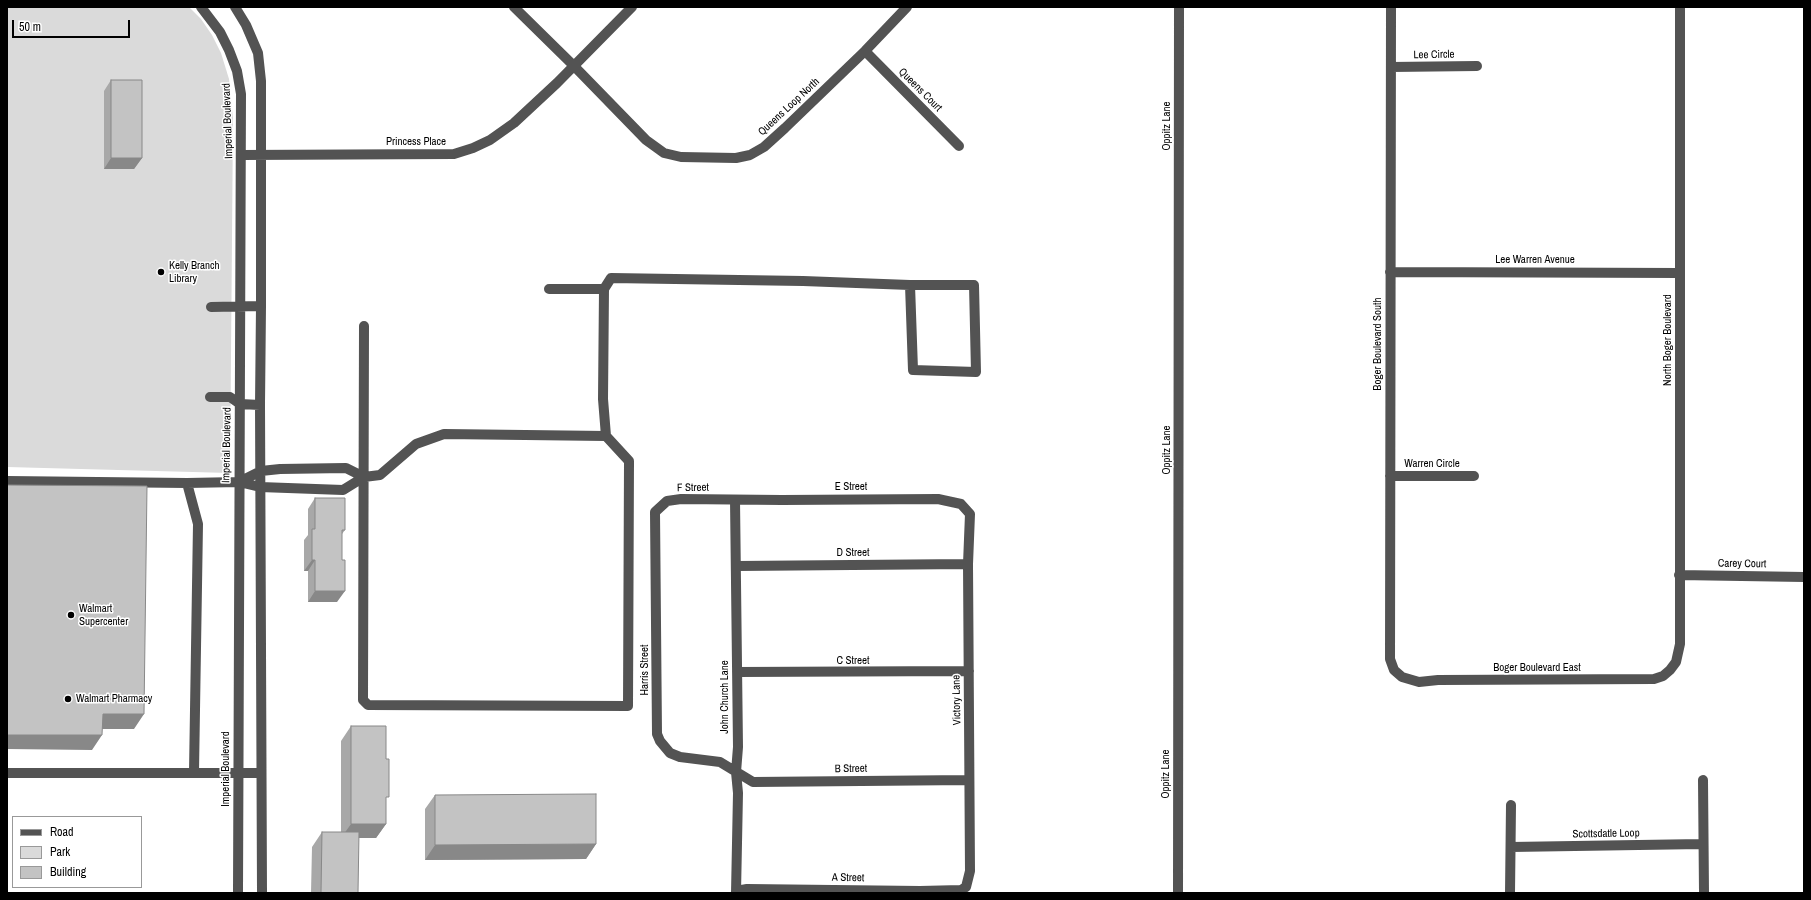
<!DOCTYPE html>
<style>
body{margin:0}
#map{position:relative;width:1811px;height:900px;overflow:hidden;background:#fff;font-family:"Archivo Narrow",sans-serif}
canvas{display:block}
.frame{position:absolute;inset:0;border:8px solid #000;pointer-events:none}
.legend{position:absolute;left:12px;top:816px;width:130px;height:72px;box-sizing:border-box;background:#fff;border:1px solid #999;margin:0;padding:5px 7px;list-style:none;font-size:12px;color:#000}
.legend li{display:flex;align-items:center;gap:8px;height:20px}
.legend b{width:20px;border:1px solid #999}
.scale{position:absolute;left:12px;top:20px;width:118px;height:18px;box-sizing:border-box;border:2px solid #000;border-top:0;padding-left:5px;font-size:12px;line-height:14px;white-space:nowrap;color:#000;-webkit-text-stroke:3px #fff;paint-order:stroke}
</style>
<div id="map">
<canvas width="1811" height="900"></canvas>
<div class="frame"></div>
<ul class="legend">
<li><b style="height:5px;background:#535353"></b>Road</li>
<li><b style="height:11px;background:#dadada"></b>Park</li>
<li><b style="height:11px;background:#c3c3c3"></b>Building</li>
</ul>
<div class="scale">50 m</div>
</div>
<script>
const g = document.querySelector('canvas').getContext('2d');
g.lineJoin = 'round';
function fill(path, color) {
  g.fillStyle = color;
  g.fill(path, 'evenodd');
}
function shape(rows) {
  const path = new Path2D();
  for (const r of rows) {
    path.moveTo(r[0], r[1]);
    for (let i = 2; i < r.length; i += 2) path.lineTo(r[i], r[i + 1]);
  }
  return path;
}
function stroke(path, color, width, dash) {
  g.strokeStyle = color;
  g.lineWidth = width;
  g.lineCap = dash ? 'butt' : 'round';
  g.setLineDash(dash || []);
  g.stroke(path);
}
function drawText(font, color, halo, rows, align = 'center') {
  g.font = font + ' "Archivo Narrow",sans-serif';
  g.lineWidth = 3;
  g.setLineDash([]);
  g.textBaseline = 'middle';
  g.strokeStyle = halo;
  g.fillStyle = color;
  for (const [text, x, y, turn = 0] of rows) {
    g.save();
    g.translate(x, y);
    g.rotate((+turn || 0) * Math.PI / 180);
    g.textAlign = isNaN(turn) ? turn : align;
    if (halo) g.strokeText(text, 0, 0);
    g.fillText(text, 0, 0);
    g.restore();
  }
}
const green = shape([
 [7,7,189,7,201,19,212,35,221,53,229,79,233,119,230,473,7,467]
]);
const minor = shape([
 [201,7,220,32,229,50,237,71,241,94,238,893],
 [235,7,246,25,258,53,261,81,261,306,260,405,262,893],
 [514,7,573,65,646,140,664,153,681,157,736,158,750,155,764,147,785,128,865,51,907,7],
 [1391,7,1390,659,1394,670,1402,677,1419,682,1438,680,1654,679,1663,676,1670,670,1676,662,1680,644,1680,7],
 [865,51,959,146],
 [1391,67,1477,66],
 [241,155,454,154,473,148,490,140,514,123,557,83,632,7],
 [1390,272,1680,273],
 [604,289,611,278,803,281,910,285,974,285,976,372,913,370,910,285],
 [211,307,261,306],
 [364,326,363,700,368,705,628,706,629,461,606,436,603,399,604,289,549,289],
 [210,397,230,397,240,404,260,405],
 [1390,476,1474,476],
 [7,481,187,483,239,482,260,487,343,490,364,477,380,475,416,444,444,434,606,436],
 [239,482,261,471,280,469,346,468,364,477],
 [187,483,198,524,194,772],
 [735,500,738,747,736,772,738,793,736,893],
 [737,566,968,564],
 [1679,575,1804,577],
 [737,672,969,671],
 [7,773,261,773],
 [1703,780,1704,893],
 [1511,847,1702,844],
 [736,891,747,889,920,891,961,890,966,887,970,871,968,564,970,514,961,504,938,499,782,500,681,499,667,501,655,512,657,734,660,741,670,753,680,757,720,762,753,782,969,780],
 [1178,893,1179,7],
 [1510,893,1511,805]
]);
const wall = shape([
 [111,80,142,158,134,169,104,169,104,91],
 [315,498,345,530,342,534,337,602,308,602,308,571,304,571,304,540,308,535,308,509],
 [351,726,386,824,376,838,358,838,358,893,311,893,312,847,322,832,341,832,341,741],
 [435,795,596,844,586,859,425,860,425,809]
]);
const shadedWall = shape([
 [111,158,142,158,134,169,104,169],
 [312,560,315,560,308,571,304,571],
 [315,591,345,591,337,602,308,602],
 [103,714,144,714,134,729,93,729],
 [7,735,102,735,92,750,7,749],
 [351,824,386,824,376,838,341,838],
 [596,844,586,859,425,860,435,845]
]);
const building = shape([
 [111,80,142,80,142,158,111,158,111,80],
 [7,485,147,486,144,714,103,714,102,735,7,735,7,485],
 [315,498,345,498,345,530,342,530,342,560,345,560,345,591,315,591,315,560,312,560,312,529,315,529,315,498],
 [351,726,386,726,386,759,389,759,389,797,386,797,386,824,351,824,351,726],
 [596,794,596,844,435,845,435,795,596,794],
 [322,832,359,832,358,893,321,893,322,832]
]);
const markers = [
 [161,272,4,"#000"],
 [71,615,4,"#000"],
 [68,699,4,"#000"]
];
const streetNames = [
 ["Lee Circle",1434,55,-1],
 ["Queens Court",920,90,45],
 ["Queens Loop North",789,107,-43],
 ["Imperial Boulevard",228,121,-92],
 ["Oppitz Lane",1167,126,-90],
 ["Princess Place",416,142],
 ["Lee Warren Avenue",1535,260],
 ["North Boger Boulevard",1668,340,-90],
 ["Boger Boulevard South",1378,344,-90],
 ["Imperial Boulevard",227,445,-89],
 ["Oppitz Lane",1167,450,-90],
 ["Warren Circle",1432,464],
 ["E Street",851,487],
 ["F Street",693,488,-1],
 ["D Street",853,553],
 ["Carey Court",1742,564,1],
 ["C Street",853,661],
 ["Boger Boulevard East",1537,668],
 ["Harris Street",645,670,-90],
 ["John Church Lane",725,697,-90],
 ["Victory Lane",957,700,-91],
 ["Imperial Boulevard",226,769,-90],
 ["B Street",851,769,-1],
 ["Oppitz Lane",1166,774,-90],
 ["Scottsdatle Loop",1606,834,-1],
 ["A Street",848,878,1]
];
const poiNames = [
 ["Kelly Branch",169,266],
 ["Library",169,279],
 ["Walmart",79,609],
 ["Supercenter",79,622],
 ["Walmart Pharmacy",76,699]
];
fill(green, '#dadada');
stroke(minor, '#535353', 10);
fill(wall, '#a8a8a8');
fill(shadedWall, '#888');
fill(building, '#c3c3c3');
stroke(building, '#888', 1);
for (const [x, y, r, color] of markers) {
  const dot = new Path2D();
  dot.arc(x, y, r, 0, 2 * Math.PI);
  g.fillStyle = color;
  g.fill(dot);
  stroke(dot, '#fff', 1.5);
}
drawText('11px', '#000', '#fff', streetNames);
drawText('11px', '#000', '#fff', poiNames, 'left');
</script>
